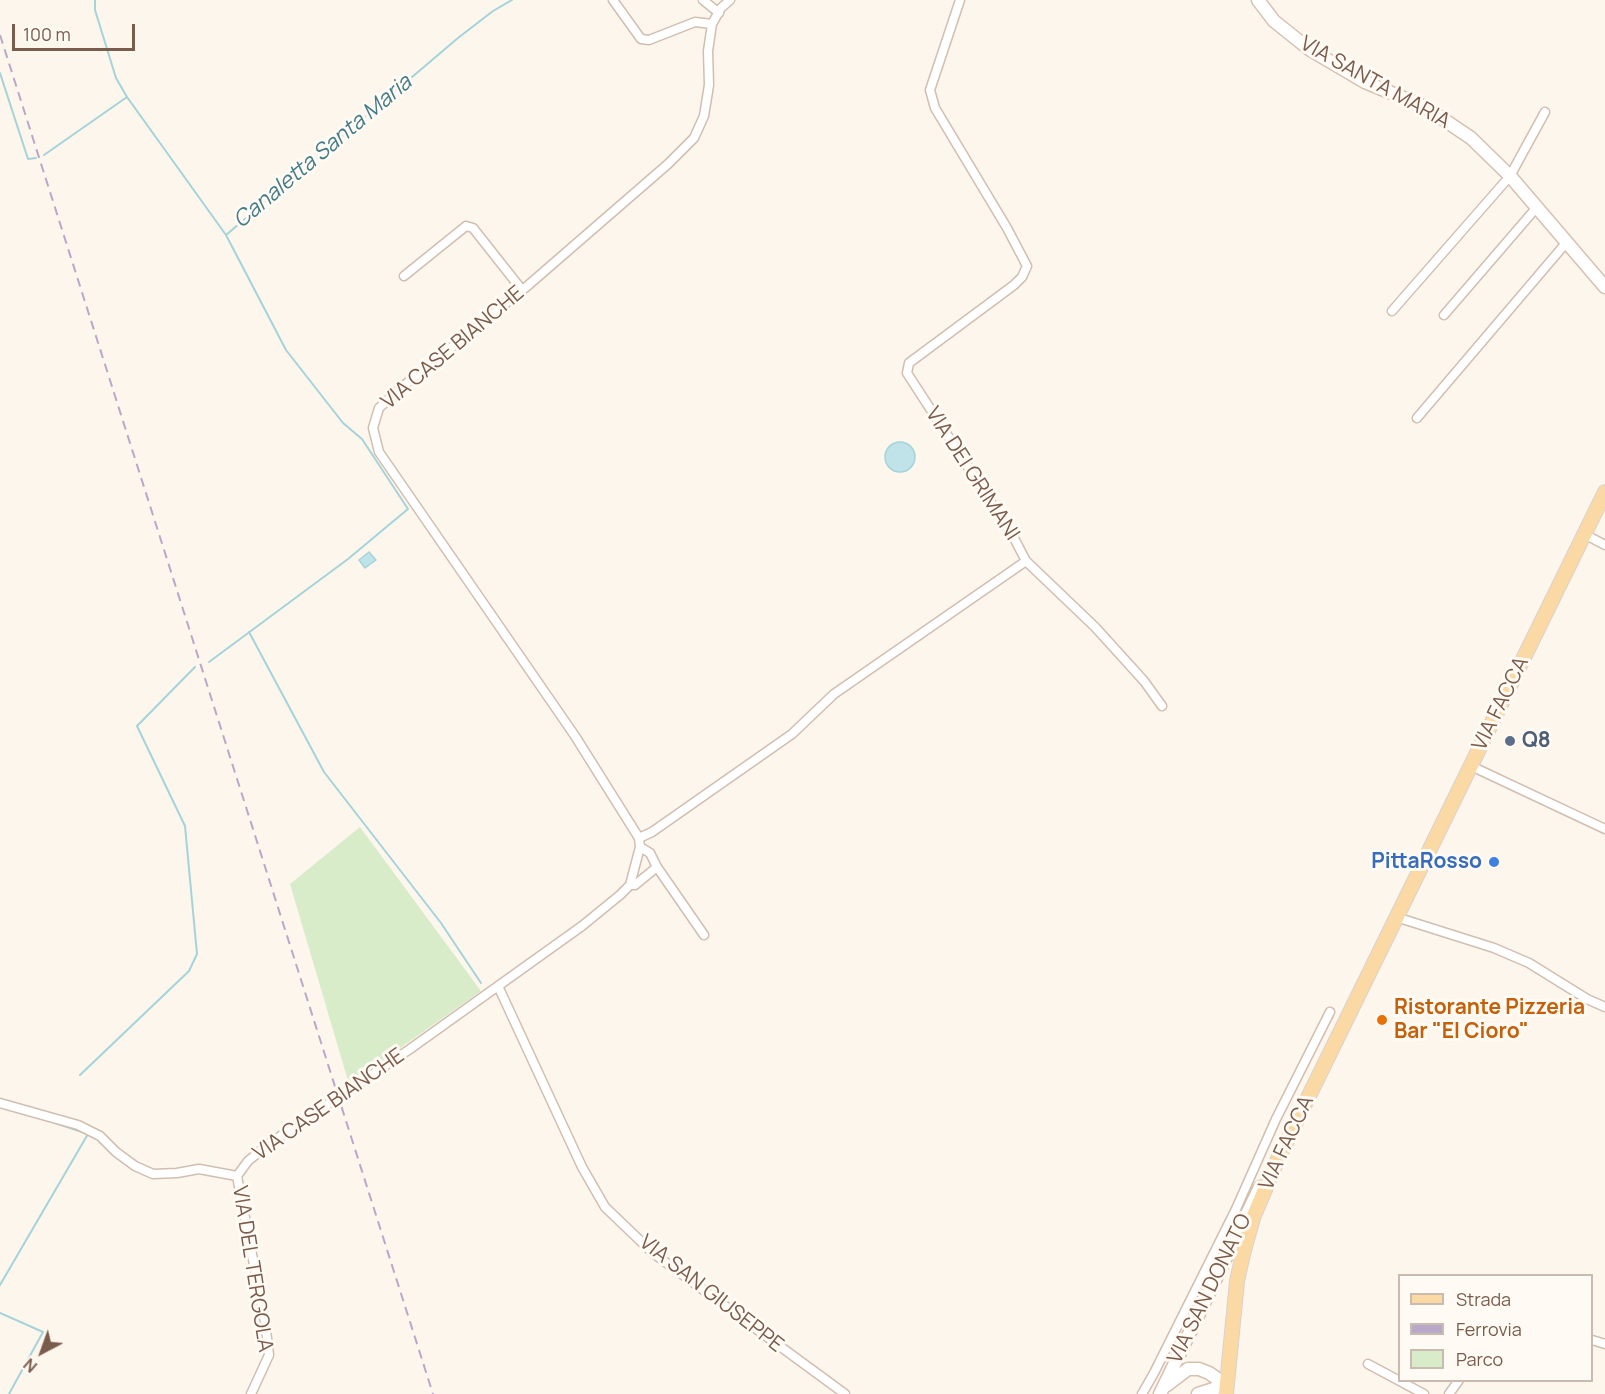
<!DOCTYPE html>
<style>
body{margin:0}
#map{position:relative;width:1605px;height:1394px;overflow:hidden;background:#fdf6ec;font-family:Manrope,sans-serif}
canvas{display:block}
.legend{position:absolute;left:1398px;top:1274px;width:195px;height:108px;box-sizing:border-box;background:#fffaf3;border:2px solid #cabbb1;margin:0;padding:8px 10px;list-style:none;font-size:18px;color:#7a5c4d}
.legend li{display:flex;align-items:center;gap:12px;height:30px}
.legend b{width:30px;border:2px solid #cabbb1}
.north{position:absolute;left:12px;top:1322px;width:60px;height:60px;-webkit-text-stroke:4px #fffaf3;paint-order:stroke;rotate:221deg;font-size:16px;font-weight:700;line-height:24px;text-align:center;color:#7a5c4d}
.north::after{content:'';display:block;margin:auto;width:21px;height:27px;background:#7a5c4d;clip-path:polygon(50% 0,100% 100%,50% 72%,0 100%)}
.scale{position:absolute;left:12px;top:24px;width:123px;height:27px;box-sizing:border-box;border:3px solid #7a5c4d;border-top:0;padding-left:8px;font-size:18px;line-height:21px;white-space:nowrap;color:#7a5c4d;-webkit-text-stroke:4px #fffaf3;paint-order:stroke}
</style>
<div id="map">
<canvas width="1605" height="1394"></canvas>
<ul class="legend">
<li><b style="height:8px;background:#fbd9a5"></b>Strada</li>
<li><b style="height:8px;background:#b9a8c9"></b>Ferrovia</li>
<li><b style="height:16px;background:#d8ecc9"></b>Parco</li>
</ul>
<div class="north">N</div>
<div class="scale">100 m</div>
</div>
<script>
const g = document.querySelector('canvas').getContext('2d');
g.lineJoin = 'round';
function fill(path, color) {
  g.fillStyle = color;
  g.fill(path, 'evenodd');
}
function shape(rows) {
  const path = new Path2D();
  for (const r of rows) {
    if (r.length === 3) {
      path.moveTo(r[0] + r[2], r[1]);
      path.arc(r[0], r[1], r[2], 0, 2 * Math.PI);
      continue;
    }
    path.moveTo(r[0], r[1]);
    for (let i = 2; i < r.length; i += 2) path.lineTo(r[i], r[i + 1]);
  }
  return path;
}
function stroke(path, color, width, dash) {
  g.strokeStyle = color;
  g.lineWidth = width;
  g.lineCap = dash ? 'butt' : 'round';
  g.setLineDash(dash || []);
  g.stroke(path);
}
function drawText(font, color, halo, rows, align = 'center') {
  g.font = font + ' Manrope,sans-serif';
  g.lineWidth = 6;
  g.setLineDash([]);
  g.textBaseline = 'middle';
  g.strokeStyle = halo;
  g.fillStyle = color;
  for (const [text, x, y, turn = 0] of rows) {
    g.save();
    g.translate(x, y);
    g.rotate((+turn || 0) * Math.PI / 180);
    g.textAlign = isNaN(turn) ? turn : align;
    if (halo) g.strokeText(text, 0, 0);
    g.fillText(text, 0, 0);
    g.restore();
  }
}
const green = shape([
 [360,827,481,991,349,1084,290,884]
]);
const water = shape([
 [900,457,15],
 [369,552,376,560,365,568,359,560,369,552]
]);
const stream = shape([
 [0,73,28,159,36,158],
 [127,97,226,235],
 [44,155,127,97,116,78,95,10,95,0],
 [249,632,324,772,441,923,481,983],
 [209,662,348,559,408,509,362,439,343,423,286,350,226,235,458,38,493,11,512,0],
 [80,1075,189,971,197,954,185,826,137,726,195,667],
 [0,1285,88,1134,52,1122],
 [0,1313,43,1332,9,1394]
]);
const street = shape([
 [613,0,641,39,649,40,695,22,712,24],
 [703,0,719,13],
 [404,276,466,226,473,228,522,290],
 [1392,311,1510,176,1545,112],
 [1444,315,1537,207],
 [1417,418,1566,243],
 [1584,534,1605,545],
 [1026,561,1095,627,1144,681,1162,706],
 [1471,766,1605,829],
 [639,838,652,832,792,734,834,694,1026,561,1014,538,907,373,909,363,1014,285,1022,277,1027,266,1007,228,935,108,930,90,960,0],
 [657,867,704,935],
 [630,885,635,885,657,867,650,853,640,847],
 [1396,917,1494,948,1529,963,1587,999,1605,1007],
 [498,986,582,1167,605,1207,653,1253,845,1394],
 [0,1103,78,1125,100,1136,116,1152,135,1166,153,1174,177,1173,199,1169,237,1176,248,1161,270,1143,410,1049,582,926,620,895,630,885,640,847,639,838,575,736,379,452,373,428,379,408,402,387,525,288,668,164,694,138,704,116,709,85,708,51,712,24,721,8,730,0],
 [237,1176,265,1322,269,1355,251,1394],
 [1592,1340,1605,1344],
 [1368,1364,1424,1394],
 [1142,1394,1154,1373,1236,1209,1276,1119,1330,1012],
 [1449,1394,1459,1380]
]);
const secondary = shape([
 [1258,0,1274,21,1309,49,1365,82,1425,107,1471,138,1510,176,1605,287],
 [1167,1385,1188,1369,1199,1369,1209,1373,1226,1385],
 [1160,1394,1260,1187],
 [1198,1394,1226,1385]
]);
const primary = shape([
 [1226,1394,1237,1281,1244,1250,1253,1218,1278,1159,1605,492]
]);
const rail = shape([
 [0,35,433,1394]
]);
const markers = [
 [1510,741,6,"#5c6f8a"],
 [1494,862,6,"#3f7fe0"],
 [1382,1020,6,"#e8710a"]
];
const streetNames = [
 ["VIA SANTA MARIA",1375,83,29],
 ["VIA CASE BIANCHE",453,348,-40],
 ["VIA DEI GRIMANI",972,474,57],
 ["VIA FACCA",1501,704,-64],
 ["VIA CASE BIANCHE",329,1105,-35],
 ["VIA FACCA",1287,1143,-65],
 ["VIA DEL TERGOLA",252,1269,81],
 ["VIA SAN DONATO",1210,1289,-64],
 ["VIA SAN GIUSEPPE",711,1294,38]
];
const serviceNames = [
 ["Q8",1522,741]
];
const shopNames = [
 ["PittaRosso",1482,862]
];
const foodNames = [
 ["Ristorante Pizzeria",1394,1008],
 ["Bar \"El Cioro\"",1394,1032]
];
const waterNames = [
 ["Canaletta Santa Maria",323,152,-40]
];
fill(green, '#d8ecc9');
fill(water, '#bfe3e8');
stroke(water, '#a5d3da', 1.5);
stroke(stream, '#a5d3da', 2);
stroke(street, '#d1beb0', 11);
stroke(secondary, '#d6c0b0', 15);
stroke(primary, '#dad1cd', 16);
stroke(street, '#fff', 8);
stroke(secondary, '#fff', 12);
stroke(primary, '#fbd9a5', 14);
stroke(rail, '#b9a8c9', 2, [9, 6]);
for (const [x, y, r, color] of markers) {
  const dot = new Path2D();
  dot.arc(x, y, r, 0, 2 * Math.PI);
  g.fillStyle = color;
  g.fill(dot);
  stroke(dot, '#fffaf3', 2);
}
drawText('21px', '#7a5c4d', '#fffaf3', streetNames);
drawText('bold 21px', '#4e5e75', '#fffaf3', serviceNames, 'left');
drawText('bold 21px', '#366cbe', '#fffaf3', shopNames, 'right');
drawText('bold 21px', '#c56008', '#fffaf3', foodNames, 'left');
drawText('italic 22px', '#437c86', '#fffaf3', waterNames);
</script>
